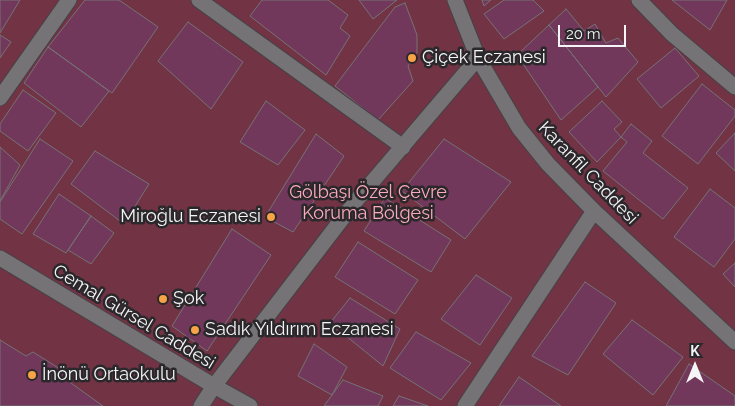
<!DOCTYPE html>
<meta charset="utf-8">
<style>
body{margin:0}
#map{position:relative;width:735px;height:406px;overflow:hidden;background:#2a282b;font-family:Raleway,sans-serif}
canvas{display:block}
.north{position:absolute;left:670px;top:341px;width:50px;height:50px;-webkit-text-stroke:4px #2a282b;paint-order:stroke;rotate:0deg;font-size:14px;font-weight:700;line-height:20px;text-align:center;color:#f5f4f6}
.north::after{content:'';display:block;margin:auto;width:18px;height:22px;background:#f5f4f6;clip-path:polygon(50% 0,100% 100%,50% 72%,0 100%)}
.scale{position:absolute;left:558px;top:25px;width:68px;height:22px;box-sizing:border-box;border:2px solid #f5f4f6;border-top:0;padding-left:6px;font-size:15px;line-height:18px;white-space:nowrap;color:#f5f4f6;-webkit-text-stroke:4px #2a282b;paint-order:stroke}
</style>
<div id="map">
<canvas width="735" height="406"></canvas>
<div class="north">K</div>
<div class="scale">20 m</div>
</div>
<script>
const g = document.querySelector('canvas').getContext('2d');
g.lineJoin = 'round';
function fill(path, color) {
  g.fillStyle = color;
  g.fill(path, 'evenodd');
}
function shape(rows) {
  const path = new Path2D();
  for (const r of rows) {
    path.moveTo(r[0], r[1]);
    for (let i = 2; i < r.length; i += 2) path.lineTo(r[i], r[i + 1]);
  }
  return path;
}
function stroke(path, color, width, dash) {
  g.strokeStyle = color;
  g.lineWidth = width;
  g.lineCap = dash ? 'butt' : 'round';
  g.setLineDash(dash || []);
  g.stroke(path);
}
function drawText(font, color, halo, rows, align = 'center') {
  g.font = font + ' Raleway,sans-serif';
  g.lineWidth = 5;
  g.setLineDash([]);
  g.textBaseline = 'middle';
  g.strokeStyle = halo;
  g.fillStyle = color;
  for (const [text, x, y, turn = 0] of rows) {
    g.save();
    g.translate(x, y);
    g.rotate((+turn || 0) * Math.PI / 180);
    g.textAlign = isNaN(turn) ? turn : align;
    if (halo) g.strokeText(text, 0, 0);
    g.fillText(text, 0, 0);
    g.restore();
  }
}
const green = shape([
 [0,0,735,0,735,406,0,406]
]);
const building = shape([
 [0,0,20,0,0,33,0,0],
 [85,0,119,0,158,27,112,93,48,47,85,0],
 [262,0,328,0,348,15,340,28,350,36,326,75,250,16,262,0],
 [359,0,397,0,373,19,359,0],
 [482,0,491,0,484,6,482,0],
 [504,0,533,0,544,11,504,39,484,14,504,0],
 [672,0,727,0,710,30,672,0],
 [405,3,417,35,417,53,408,66,413,81,378,120,335,86,395,7,405,3],
 [566,9,584,31,595,24,606,43,618,38,638,62,606,97,549,25,566,9],
 [188,22,243,62,211,109,158,61,188,22],
 [549,25,598,87,561,120,517,55,549,25],
 [0,35,11,42,0,58,0,35],
 [48,47,109,91,81,127,24,83,48,47],
 [675,48,699,76,661,108,637,79,675,48],
 [702,84,735,110,735,116,698,164,662,136,702,84],
 [23,90,56,113,28,151,0,131,0,124,23,90],
 [266,101,305,130,278,165,240,142,266,101],
 [602,101,622,122,614,129,621,137,597,162,569,132,602,101],
 [631,124,652,141,643,153,688,188,663,219,603,171,627,142,621,137,631,124],
 [735,133,735,171,716,153,735,133],
 [316,134,344,156,293,232,265,217,316,134],
 [40,139,73,161,22,234,0,219,0,202,40,139],
 [444,139,511,182,465,239,402,191,444,139],
 [0,147,20,165,0,201,0,147],
 [95,151,149,184,124,224,71,184,95,151],
 [710,189,735,208,735,239,714,267,674,237,710,189],
 [59,194,91,216,66,253,33,234,59,194],
 [385,198,451,240,431,272,364,231,385,198],
 [91,216,114,233,91,264,68,250,91,216],
 [232,229,271,255,207,351,172,326,232,229],
 [358,242,418,280,395,314,335,277,358,242],
 [735,263,735,287,723,274,735,263],
 [476,275,512,298,480,345,441,319,476,275],
 [585,282,616,303,568,375,532,356,585,282],
 [350,298,400,329,383,366,330,323,350,298],
 [632,320,683,357,653,395,603,354,632,320],
 [416,332,471,363,441,400,390,368,416,332],
 [0,340,26,356,33,352,65,372,64,378,103,406,0,406,0,340],
 [314,344,347,367,332,395,298,376,314,344],
 [689,364,735,396,735,406,666,406,689,364],
 [519,377,561,406,499,406,519,377],
 [343,380,383,396,378,406,324,406,343,380],
 [399,396,428,406,393,406,399,396]
]);
const minor = shape([
 [199,0,403,147],
 [455,0,478,58,519,128,548,164,594,211,735,342],
 [639,0,672,34,735,87],
 [0,98,69,0],
 [0,258,214,386,250,406],
 [201,406,214,386,355,202,478,58],
 [465,406,594,211]
]);
const markers = [
 [412,58,5,"#f5a346"],
 [271,217,5,"#f5a346"],
 [163,299,5,"#f5a346"],
 [195,330,5,"#f5a346"],
 [32,375,5,"#f5a346"]
];
const poiNames = [
 ["Çiçek Eczanesi",422,58],
 ["Miroğlu Eczanesi",261,217,"right"],
 ["Şok",173,299],
 ["Sadık Yıldırım Eczanesi",205,330],
 ["İnönü Ortaokulu",42,375]
];
const streetNames = [
 ["Karanfil Caddesi",588,173,46],
 ["Cemal Gürsel Caddesi",134,317,31]
];
const parkNames = [
 ["Gölbaşı Özel Çevre",368,193],
 ["Koruma Bölgesi",368,214]
];
fill(green, '#723345');
fill(building, '#72385c');
stroke(building, '#767274', 1);
stroke(minor, '#454345', 17);
stroke(minor, '#767376', 15);
for (const [x, y, r, color] of markers) {
  const dot = new Path2D();
  dot.arc(x, y, r, 0, 2 * Math.PI);
  g.fillStyle = color;
  g.fill(dot);
  stroke(dot, '#2a282b', 2);
}
drawText('18px', '#f5f4f6', '#2a282b', poiNames, 'left');
drawText('18px', '#f5f4f6', '#2a282b', streetNames);
drawText('18px', '#fcaabd', '#2a282b', parkNames);
</script>
